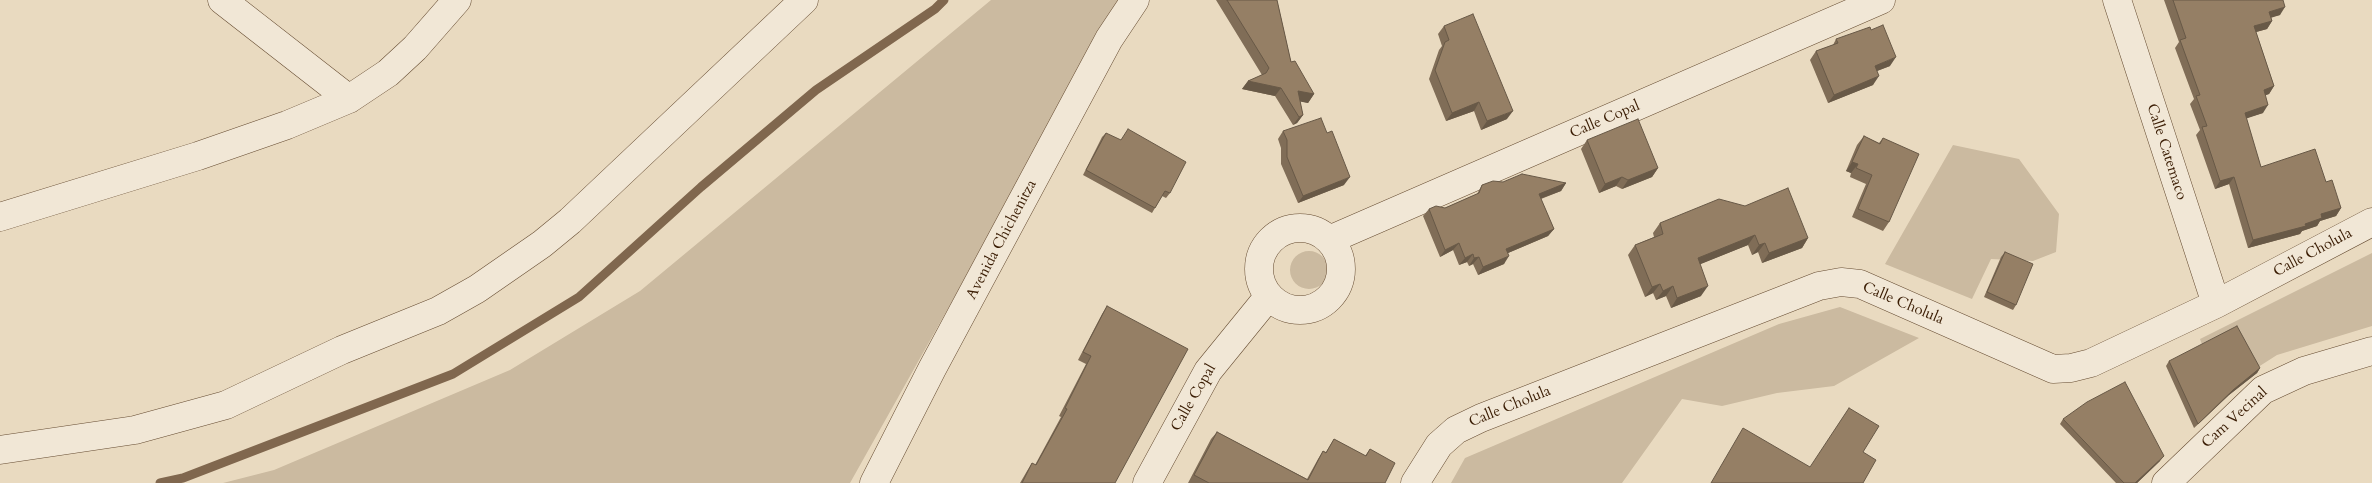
<!DOCTYPE html>
<style>
body{margin:0}
canvas{display:block;background:#e9dac0}
</style>
<canvas width="2372" height="483"></canvas>
<script>
const g = document.querySelector('canvas').getContext('2d');
g.lineJoin = 'round';
function fill(path, color) {
  g.fillStyle = color;
  g.fill(path, 'evenodd');
}
function shape(rows) {
  const path = new Path2D();
  for (const r of rows) {
    if (r.length === 3) {
      path.moveTo(r[0] + r[2], r[1]);
      path.arc(r[0], r[1], r[2], 0, 2 * Math.PI);
      continue;
    }
    path.moveTo(r[0], r[1]);
    for (let i = 2; i < r.length; i += 2) path.lineTo(r[i], r[i + 1]);
  }
  return path;
}
function stroke(path, color, width, dash) {
  g.strokeStyle = color;
  g.lineWidth = width;
  g.lineCap = dash ? 'butt' : 'round';
  g.setLineDash(dash || []);
  g.stroke(path);
}
function drawText(font, color, halo, rows, align = 'center') {
  g.font = font + ' Cardo,serif';
  g.lineWidth = 4;
  g.setLineDash([]);
  g.textBaseline = 'middle';
  g.strokeStyle = halo;
  g.fillStyle = color;
  for (const [text, x, y, turn = 0] of rows) {
    g.save();
    g.translate(x, y);
    g.rotate((+turn || 0) * Math.PI / 180);
    g.textAlign = isNaN(turn) ? turn : align;
    if (halo) g.strokeText(text, 0, 0);
    g.fillText(text, 0, 0);
    g.restore();
  }
}
const green = shape([
 [991,0,1121,0,850,483,223,483,274,470,510,370,640,291],
 [1953,145,2019,159,2059,214,2056,252,2033,261,1991,259,1972,299,1885,264],
 [1309,270,19],
 [2372,253,2372,326,2277,355,2219,392,2200,339],
 [1840,307,1919,338,1834,386,1777,393,1722,406,1682,399,1622,483,1451,483,1465,458,1779,324]
]);
const stream = shape([
 [160,483,183,478,453,374,579,297,701,187,816,90,935,9,944,0]
]);
const minor = shape([
 [222,0,349,99],
 [2117,0,2216,304],
 [0,217,198,156,287,125,349,99,388,73,415,48,457,0],
 [1300,269,41],
 [1329,240,1881,0],
 [0,450,135,430,226,405,342,350,438,311,477,289,542,244,570,221,804,0],
 [874,483,932,369,1109,39,1135,0],
 [1147,483,1208,371,1269,296],
 [1415,483,1439,445,1456,430,1481,418,1819,286,1841,282,1860,284,2053,369,2071,368,2091,363,2216,304,2372,222],
 [2166,483,2263,390,2304,371,2372,351]
]);
const wall = shape([
 [1216,0,1277,0,1291,62,1314,94,1308,103,1300,101,1303,115,1297,123,1293,125,1275,96,1242,89,1248,81,1262,75],
 [2164,0,2283,0,2280,15,2271,17,2272,21,2267,29,2256,32,2274,86,2269,94,2265,95,2263,113,2246,118,2261,167,2326,182,2341,208,2336,216,2320,221,2317,226,2302,231,2300,234,2248,248,2229,184,2215,189,2196,135,2200,130,2190,104,2194,99,2175,48,2179,42],
 [1444,26,1507,119,1481,130,1474,111,1446,121,1429,79,1439,50,1442,46,1438,34],
 [1836,39,1890,66,1877,71,1873,85,1828,103,1810,60,1816,51,1833,45],
 [1283,131,1344,185,1298,203,1281,164,1281,148,1278,139],
 [1106,133,1170,193,1166,198,1162,196,1152,213,1083,175,1102,137],
 [1864,136,1879,143,1883,138,1889,222,1883,231,1852,217,1866,184,1850,177,1851,173,1846,171,1857,145],
 [1587,140,1658,168,1652,177,1622,189,1616,186,1599,193,1581,149],
 [1503,182,1566,183,1561,191,1541,199,1554,229,1548,236,1508,253,1504,264,1478,275,1473,264,1469,266,1467,262,1459,265,1453,250,1440,257,1423,216,1429,209,1445,208,1477,194,1482,185],
 [1660,223,1808,238,1802,248,1762,263,1758,252,1752,255,1748,245,1700,264,1701,296,1671,308,1666,296,1656,300,1653,293,1645,297,1628,255,1635,245,1654,237,1653,233],
 [2005,252,2016,305,2013,310,1984,297,2001,257],
 [1107,306,1115,483,1020,483,1027,471,1032,463,1035,465,1061,417,1059,416,1086,364,1078,360,1102,314],
 [2169,361,2260,368,2257,373,2229,395,2194,428,2166,366],
 [2063,419,2160,461,2137,483,2116,483,2060,424],
 [1217,432,1307,479,1318,459,1323,451,1326,452,1334,439,1365,456,1370,449,1385,483,1188,483,1211,439]
]);
const shadedWall = shape([
 [2285,7,2280,15,2264,20,2269,12],
 [2272,21,2267,29,2249,34,2254,26],
 [1896,57,1890,66,1869,74,1875,66],
 [1879,76,1873,85,1828,103,1834,95],
 [1248,81,1281,88,1275,96,1242,89],
 [2274,86,2269,94,2258,98,2264,90],
 [1298,91,1314,94,1308,103,1292,100],
 [1479,102,1474,111,1446,121,1452,113],
 [2268,105,2263,113,2239,121,2245,113],
 [1513,111,1507,119,1481,130,1487,121],
 [1303,115,1297,123,1293,125,1299,117],
 [1852,162,1858,164,1851,173,1846,171],
 [1658,168,1652,177,1622,189,1628,180],
 [1350,177,1344,185,1298,203,1303,196],
 [1622,177,1616,186,1599,193,1605,184],
 [2234,177,2229,184,2215,189,2220,181],
 [1566,183,1561,191,1534,201,1539,194],
 [2341,208,2336,216,2320,221,2317,226,2302,231,2300,234,2248,248,2253,240,2305,224,2321,214],
 [1554,229,1548,236,1501,256,1506,249],
 [1755,235,1748,245,1691,268,1698,258],
 [1808,238,1802,248,1762,263,1769,253],
 [1459,243,1453,250,1440,257,1445,250],
 [1765,243,1758,252,1752,255,1759,245],
 [1473,254,1467,262,1459,265,1465,258],
 [1509,256,1504,264,1478,275,1483,267],
 [1479,257,1473,264,1469,266,1474,258],
 [1660,284,1653,293,1645,297,1652,287],
 [1673,286,1666,296,1656,300,1663,291],
 [1708,286,1701,296,1671,308,1677,298],
 [2260,368,2257,373,2229,395,2194,428,2198,424,2233,390],
 [2164,456,2160,461,2137,483,2135,483]
]);
const building = shape([
 [1227,0,1277,0,1291,62,1295,61,1314,94,1298,91,1303,115,1299,117,1281,88,1248,81,1266,73,1269,68,1227,0],
 [2173,0,2283,0,2285,7,2269,12,2272,21,2254,26,2274,86,2264,90,2268,105,2245,113,2261,167,2315,149,2326,182,2332,180,2341,208,2321,214,2322,218,2305,224,2306,226,2253,240,2234,177,2220,181,2202,127,2207,126,2196,96,2200,95,2180,40,2186,38,2173,0],
 [1473,14,1513,111,1487,121,1479,102,1452,113,1435,70,1445,42,1449,40,1444,26,1473,14],
 [1883,25,1896,57,1875,66,1879,76,1834,95,1816,51,1838,43,1836,39,1870,27,1871,30,1883,25],
 [1321,118,1327,133,1332,131,1350,177,1303,196,1287,157,1287,140,1283,131,1321,118],
 [1638,119,1658,168,1628,180,1622,177,1605,184,1587,140,1638,119],
 [1128,129,1186,162,1170,193,1165,191,1155,208,1086,170,1106,133,1121,140,1128,129],
 [1864,136,1880,144,1883,138,1919,154,1889,222,1858,209,1872,175,1856,168,1858,164,1852,162,1864,136],
 [1522,174,1566,183,1539,194,1554,229,1506,249,1509,256,1483,267,1479,257,1474,258,1473,254,1465,258,1459,243,1445,250,1429,209,1436,206,1445,208,1479,193,1482,185,1493,181,1503,182,1522,174],
 [1788,188,1808,238,1769,253,1765,243,1759,245,1755,235,1698,258,1708,286,1677,298,1673,286,1663,291,1660,284,1652,287,1635,245,1663,234,1660,223,1719,199,1745,206,1788,188],
 [2005,252,2033,264,2016,305,1987,292,2005,252],
 [1107,306,1188,349,1115,483,1022,483,1032,463,1036,465,1067,409,1065,408,1091,356,1083,352,1107,306],
 [2237,326,2260,368,2233,390,2198,424,2169,361,2237,326],
 [2125,382,2164,456,2135,483,2124,483,2063,419,2087,402,2125,382],
 [1849,408,1879,426,1863,452,1876,460,1863,483,1711,483,1743,428,1810,467,1849,408],
 [1217,432,1308,480,1323,451,1326,453,1334,439,1366,456,1370,449,1395,463,1385,483,1209,483,1194,475,1217,432]
]);
const streetNames = [
 ["Calle Copal",1605,120,-23],
 ["Calle Catemaco",2166,152,72],
 ["Avenida Chichenitza",1002,240,-62],
 ["Calle Cholula",2313,253,-28],
 ["Calle Cholula",1903,304,23],
 ["Calle Copal",1194,398,-60],
 ["Calle Cholula",1510,407,-22],
 ["Cam Vecinal",2235,418,-42]
];
fill(green, '#cbbaa0');
stroke(stream, '#80674e', 9);
stroke(minor, '#664c32', 29);
stroke(minor, '#f1e7d6', 28);
fill(wall, '#806d57');
fill(shadedWall, '#685947');
fill(building, '#957f65');
stroke(building, '#685947', 1);
drawText('15px', '#3a1c03', '#f1e7d6', streetNames);
</script>
